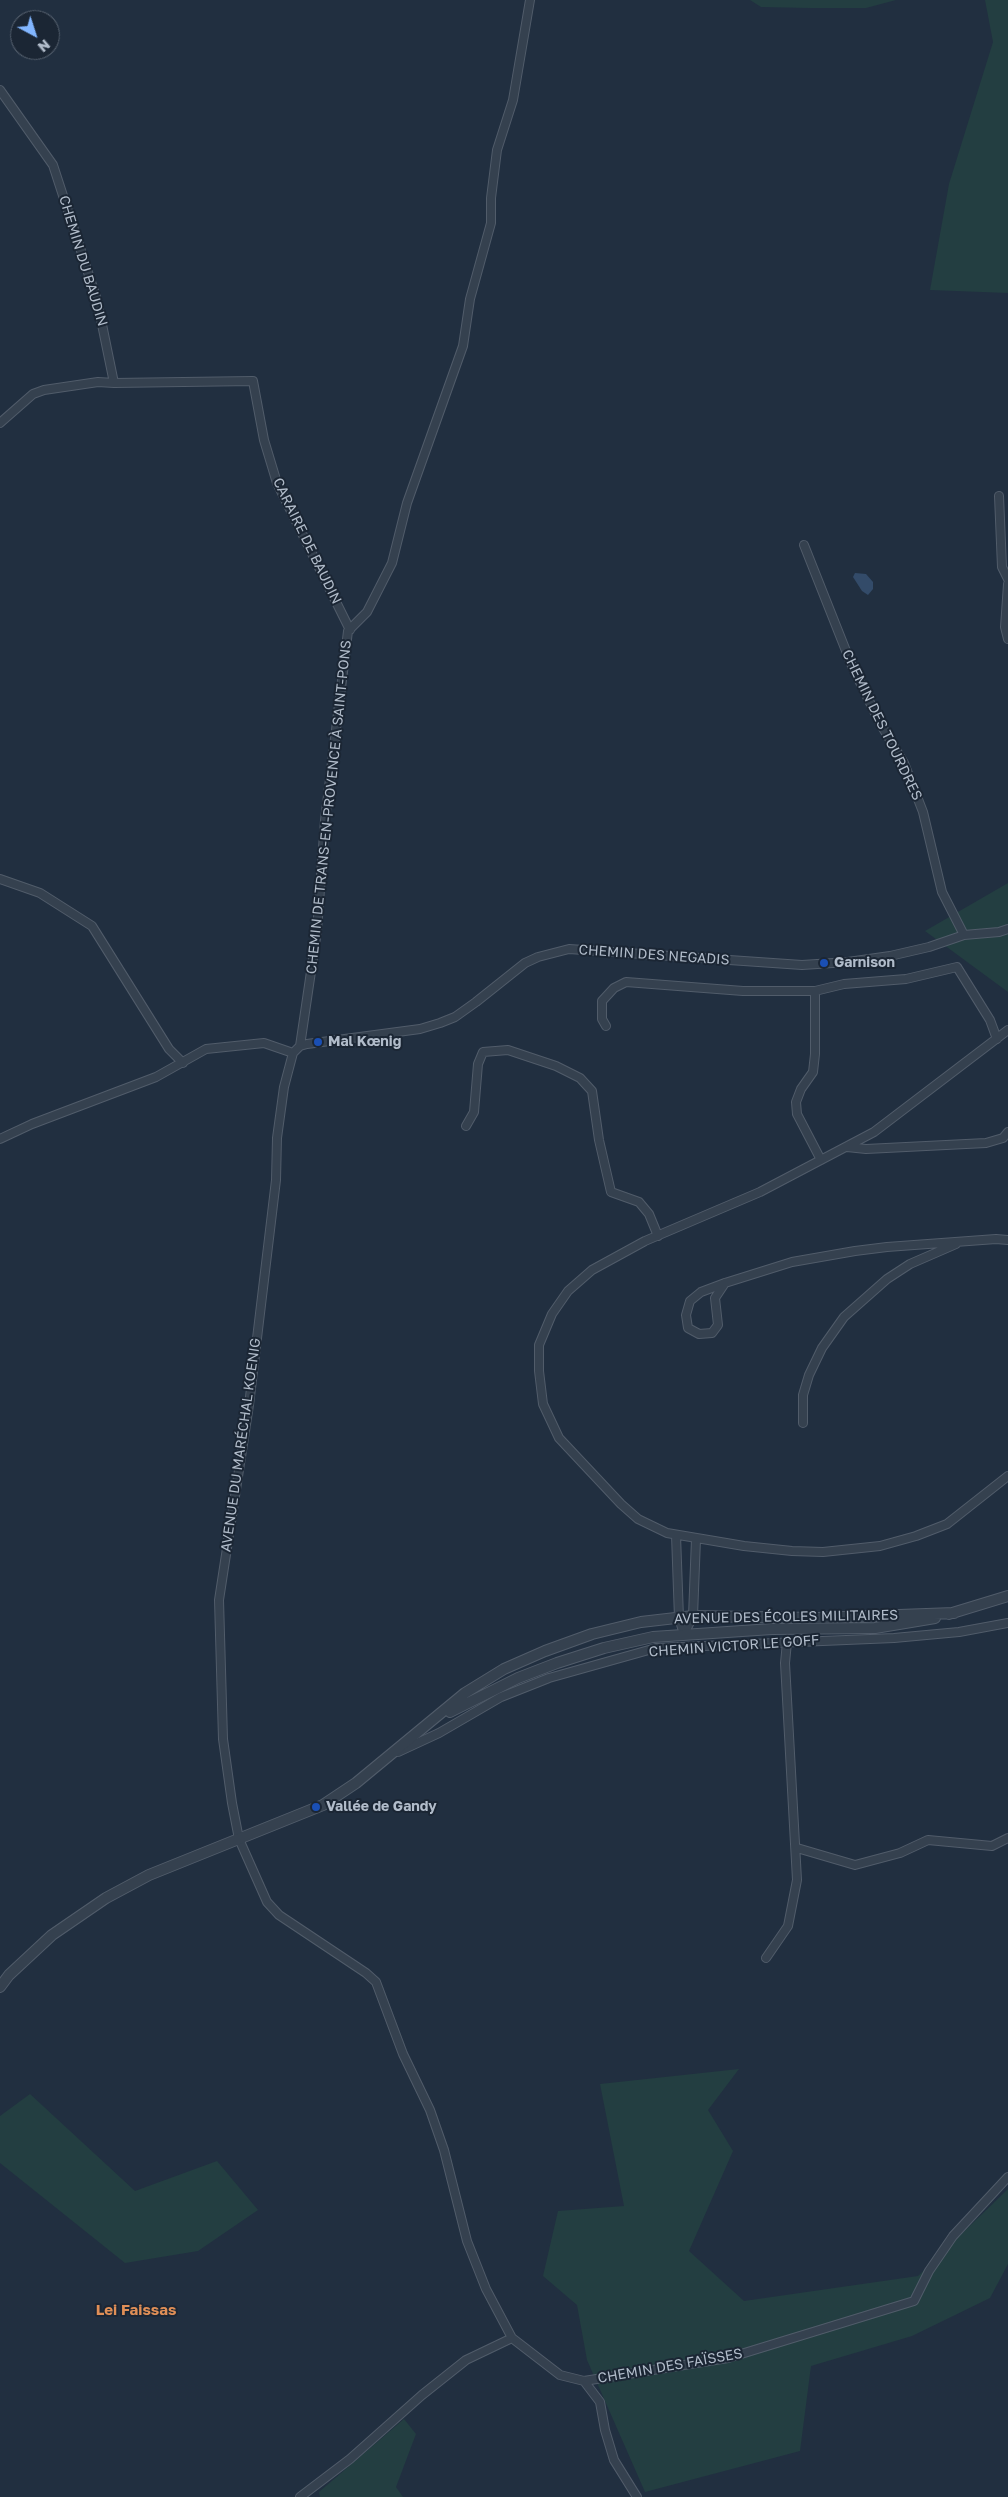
<!DOCTYPE html>
<meta charset="utf-8">
<style>
body{margin:0}
#map{position:relative;width:1008px;height:2497px;overflow:hidden;background:#212f40;font-family:"Golos Text",sans-serif}
canvas{display:block}
.north{position:absolute;left:10px;top:10px;width:50px;height:50px;box-sizing:border-box;background:#1b2634;border:1px solid #576270;border-radius:50%;rotate:140deg;font-size:14px;font-weight:700;line-height:20px;text-align:center;color:#b1bcca}
.north::after{content:'';display:block;margin:auto;width:18px;height:22px;background:#82b6ff;clip-path:polygon(50% 0,100% 100%,50% 72%,0 100%)}
</style>
<div id="map">
<canvas width="1008" height="2497"></canvas>
<div class="north">N</div>
</div>
<script>
const g = document.querySelector('canvas').getContext('2d');
g.lineJoin = 'round';
function fill(path, color) {
  g.fillStyle = color;
  g.fill(path, 'evenodd');
}
function shape(rows) {
  const path = new Path2D();
  for (const r of rows) {
    path.moveTo(r[0], r[1]);
    for (let i = 2; i < r.length; i += 2) path.lineTo(r[i], r[i + 1]);
  }
  return path;
}
function stroke(path, color, width, dash) {
  g.strokeStyle = color;
  g.lineWidth = width;
  g.lineCap = dash ? 'butt' : 'round';
  g.setLineDash(dash || []);
  g.stroke(path);
}
function drawText(font, color, halo, rows, align = 'center') {
  g.font = font + ' "Golos Text",sans-serif';
  g.lineWidth = 4;
  g.setLineDash([]);
  g.textBaseline = 'middle';
  g.strokeStyle = halo;
  g.fillStyle = color;
  for (const [text, x, y, turn = 0] of rows) {
    g.save();
    g.translate(x, y);
    g.rotate((+turn || 0) * Math.PI / 180);
    g.textAlign = isNaN(turn) ? turn : align;
    if (halo) g.strokeText(text, 0, 0);
    g.fillText(text, 0, 0);
    g.restore();
  }
}
const green = shape([
 [750,0,896,0,866,8,810,8,761,7],
 [985,0,1008,0,1008,293,930,290,949,184,993,42],
 [1008,883,1008,992,925,931],
 [739,2069,708,2110,733,2151,689,2251,744,2301,918,2276,1008,2189,1008,2264,990,2298,912,2336,811,2366,800,2451,645,2492,587,2360,577,2305,543,2276,558,2211,624,2206,600,2084],
 [30,2094,135,2191,217,2161,258,2210,198,2251,125,2263,0,2163,0,2116],
 [404,2419,416,2434,396,2487,403,2497,320,2497,319,2492]
]);
const water = shape([
 [855,573,866,574,873,582,873,589,868,595,862,591,853,577]
]);
const minor = shape([
 [0,90,53,165,97,300,114,383,98,382,44,390,33,394,0,423],
 [114,383,253,381,264,440,277,483,350,630],
 [999,496,1002,567,1008,579],
 [804,545,852,666,881,725,904,763,923,812,942,892,964,935],
 [1008,584,1005,627,1008,639],
 [0,879,40,893,92,926,169,1049,183,1063],
 [815,991,844,984,906,979,957,967,990,1020,997,1039],
 [606,1026,602,1019,602,1001,614,988,626,982,743,991,815,991,815,1054,813,1072,801,1089,796,1102,797,1114,821,1160],
 [1008,1030,874,1132,760,1192,645,1241,592,1270,568,1291,552,1314,539,1345,539,1371,543,1404,559,1438,621,1504,638,1519,667,1533,744,1546,792,1551,823,1552,880,1546,916,1536,947,1524,1008,1476],
 [300,1046,317,931,325,820,348,631,367,612,392,563,407,503,463,346,470,299,491,223,491,198,497,150,513,100,530,0],
 [466,1126,474,1112,478,1064,483,1052,508,1050,556,1066,580,1078,592,1091,599,1140,611,1192,639,1202,649,1214,658,1236],
 [0,1139,32,1124,156,1077,206,1049,264,1043,293,1053],
 [847,1147,866,1149,986,1143,1003,1138,1008,1132],
 [725,1283,715,1298,718,1325,712,1333,699,1334,688,1328,686,1315,690,1301,701,1292,725,1283,792,1262,855,1251,887,1247,996,1239,1008,1240],
 [803,1423,803,1395,809,1375,822,1348,844,1317,887,1279,910,1264,956,1244],
 [676,1535,679,1618,684,1634],
 [684,1634,693,1616,696,1539],
 [398,1752,439,1733,501,1697,549,1678,656,1648,894,1638,959,1632,1008,1623],
 [797,1848,855,1865,900,1853,928,1840,992,1846,1008,1838],
 [766,1958,788,1926,797,1880,785,1663,787,1642],
 [512,2338,486,2289,467,2241,444,2150,430,2110,403,2054,376,1982,366,1973,279,1915,267,1902,239,1839,232,1803,223,1739,219,1600,249,1405,276,1180,277,1138,284,1087,293,1053,300,1046,307,1044,420,1029,440,1023,455,1017,476,1002,525,963,538,957,569,949,802,965,848,962,890,956,929,947,964,935,999,932,1008,929],
 [584,2381,600,2402,605,2430,614,2460,637,2497],
 [300,2497,350,2459,422,2395,466,2360,512,2338,560,2375,584,2381,728,2358,914,2301,929,2271,953,2236,1008,2177]
]);
const tertiary = shape([
 [949,1614,1008,1596],
 [450,1712,518,1678,557,1663,604,1648,653,1637,772,1629,875,1628,935,1618],
 [0,1987,9,1975,52,1935,106,1898,149,1875,323,1805,356,1783,465,1693,504,1669,545,1651,592,1634,641,1622,693,1616,817,1618,954,1613]
]);
const markers = [
 [824,963,5,"#1a4fb4"],
 [318,1042,5,"#1a4fb4"],
 [316,1807,5,"#1a4fb4"]
];
const streetNames = [
 ["CHEMIN DU BAUDIN",83,261,73],
 ["CARAIRE DE BAUDIN",307,541,64],
 ["CHEMIN DES TOURDRES",882,725,64],
 ["CHEMIN DE TRANS-EN-PROVENCE À SAINT-PONS",329,807,-84],
 ["CHEMIN DES NEGADIS",654,955,4],
 ["AVENUE DU MARÉCHAL KOENIG",241,1445,-82],
 ["AVENUE DES ÉCOLES MILITAIRES",786,1617,-1],
 ["CHEMIN VICTOR LE GOFF",734,1646,-4],
 ["CHEMIN DES FAÏSSES",670,2366,-10]
];
const poiNames = [
 ["Garnison",834,963],
 ["Mal Kœnig",328,1042],
 ["Vallée de Gandy",326,1807]
];
const neighbourhoodNames = [
 ["Lei Faissas",136,2310]
];
fill(green, '#233e41');
fill(water, '#334b69');
stroke(minor, '#515c6a', 10);
stroke(tertiary, '#515c6a', 12);
stroke(minor, '#35414f', 8);
stroke(tertiary, '#35414f', 10);
for (const [x, y, r, color] of markers) {
  const dot = new Path2D();
  dot.arc(x, y, r, 0, 2 * Math.PI);
  g.fillStyle = color;
  g.fill(dot);
  stroke(dot, '#1b2634', 2);
}
drawText('14px', '#b1bcca', '#1b2634', streetNames);
drawText('bold 14px', '#b1bcca', '#1b2634', poiNames, 'left');
drawText('bold 15px', '#e08f57', '#1b2634', neighbourhoodNames);
</script>
